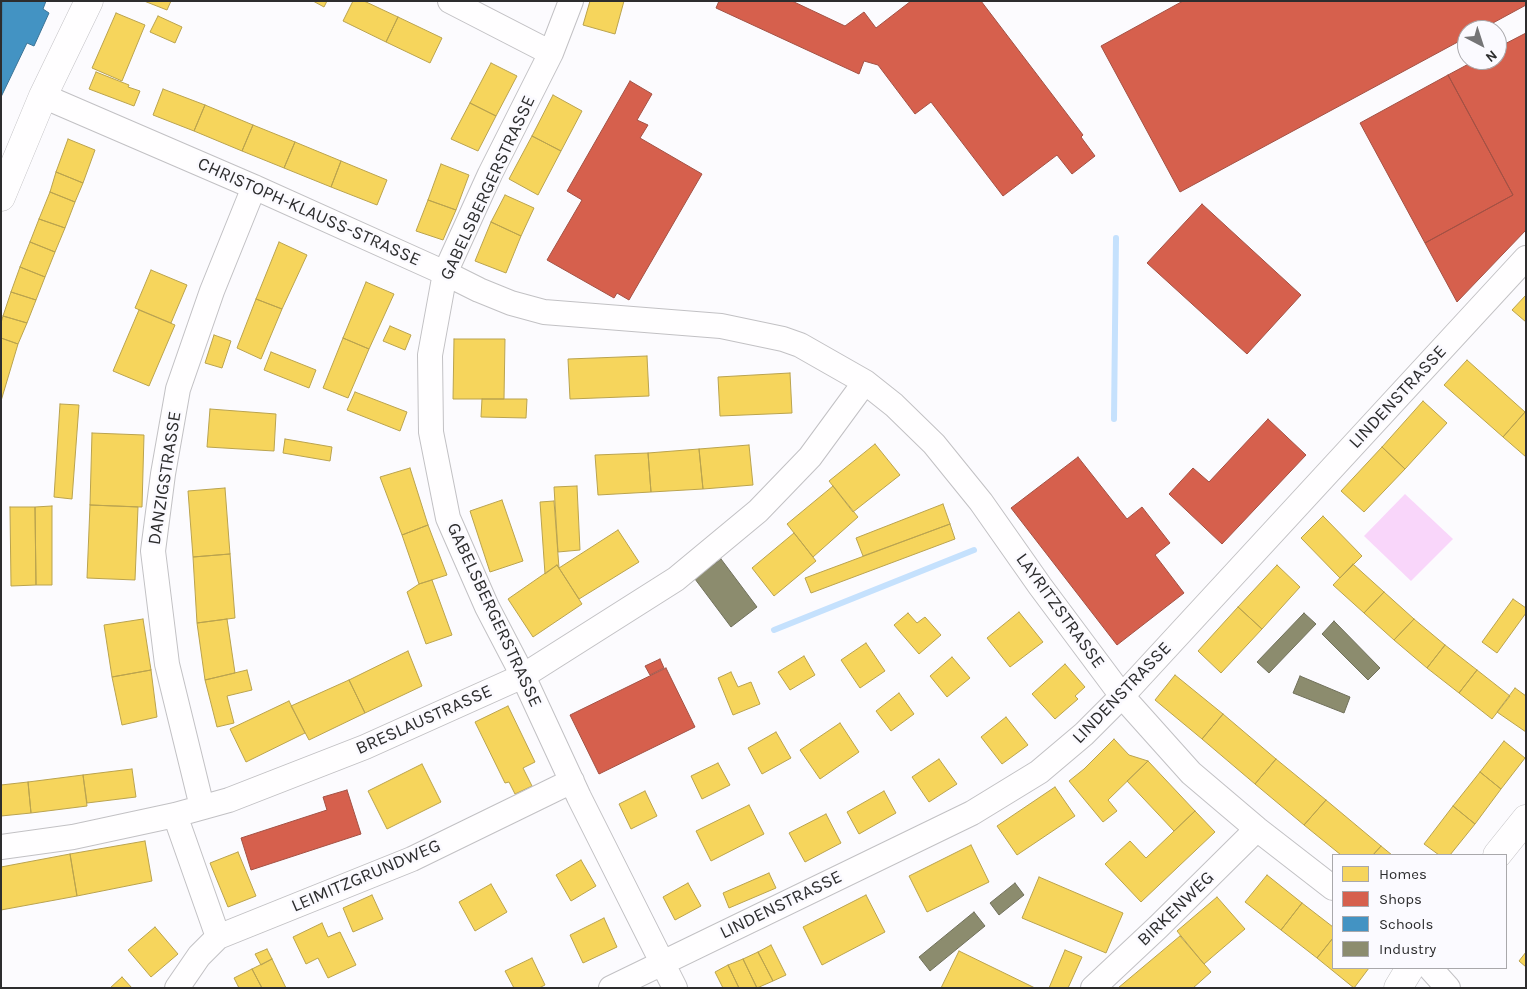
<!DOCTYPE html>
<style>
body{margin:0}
#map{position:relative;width:1527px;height:989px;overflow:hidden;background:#fcfbfe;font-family:Karla,sans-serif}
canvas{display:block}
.frame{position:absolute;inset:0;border:2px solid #2d2d2e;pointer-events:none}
.legend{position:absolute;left:1332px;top:854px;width:175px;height:115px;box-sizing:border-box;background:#fbfaff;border:1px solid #a9a8ab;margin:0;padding:6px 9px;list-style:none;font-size:15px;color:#2d2d2e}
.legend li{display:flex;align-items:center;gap:10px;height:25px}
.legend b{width:25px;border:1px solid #a9a8ab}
.north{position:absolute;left:1457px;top:20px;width:50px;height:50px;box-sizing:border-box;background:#fbfaff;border:1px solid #a9a8ab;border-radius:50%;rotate:140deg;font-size:14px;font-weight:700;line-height:20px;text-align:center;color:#2d2d2e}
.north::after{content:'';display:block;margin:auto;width:18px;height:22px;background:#757577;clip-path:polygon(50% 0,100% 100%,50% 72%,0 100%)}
</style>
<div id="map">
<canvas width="1527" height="989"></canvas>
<div class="frame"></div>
<ul class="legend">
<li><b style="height:14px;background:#f6d55c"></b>Homes</li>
<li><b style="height:14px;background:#d6604d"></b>Shops</li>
<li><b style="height:14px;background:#4393c3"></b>Schools</li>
<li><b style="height:14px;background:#8c8c6e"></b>Industry</li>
</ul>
<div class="north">N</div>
</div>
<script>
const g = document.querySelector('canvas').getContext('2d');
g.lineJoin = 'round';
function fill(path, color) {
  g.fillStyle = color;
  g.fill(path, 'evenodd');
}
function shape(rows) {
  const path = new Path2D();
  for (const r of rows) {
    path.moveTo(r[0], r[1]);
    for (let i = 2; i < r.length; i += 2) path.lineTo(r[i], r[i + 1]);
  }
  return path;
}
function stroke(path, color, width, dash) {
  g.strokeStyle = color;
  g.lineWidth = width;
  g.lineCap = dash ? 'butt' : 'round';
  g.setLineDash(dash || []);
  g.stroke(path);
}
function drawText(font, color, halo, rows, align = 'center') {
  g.font = font + ' Karla,sans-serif';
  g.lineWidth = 5;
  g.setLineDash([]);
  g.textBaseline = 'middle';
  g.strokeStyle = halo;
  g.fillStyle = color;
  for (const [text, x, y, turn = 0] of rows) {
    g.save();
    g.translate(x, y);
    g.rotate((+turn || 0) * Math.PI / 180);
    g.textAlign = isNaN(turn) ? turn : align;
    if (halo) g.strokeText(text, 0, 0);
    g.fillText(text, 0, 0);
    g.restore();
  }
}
const green = shape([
 [1405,494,1453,539,1411,581,1364,536]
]);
const homes = shape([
 [144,1,171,1,167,10,144,1],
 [313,1,327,1,324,7,313,1],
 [353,1,364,1,398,17,386,42,343,21,353,1],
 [590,1,624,1,615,34,583,25,590,1],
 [116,13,145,25,122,81,92,68,116,13],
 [158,16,182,27,175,43,150,32,158,16],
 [398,17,442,38,430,63,386,42,398,17],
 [491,63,517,76,496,116,470,103,491,63],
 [96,72,129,85,128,87,140,91,134,106,89,89,96,72],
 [163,89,205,105,194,131,153,115,163,89],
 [553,95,582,111,561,151,532,136,553,95],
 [470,103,496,116,478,151,451,139,470,103],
 [205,105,253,125,242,151,194,131,205,105],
 [253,125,295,142,284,168,242,151,253,125],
 [532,136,561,151,538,195,509,179,532,136],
 [68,139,95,150,83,183,56,172,68,139],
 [295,142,341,161,331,187,284,168,295,142],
 [341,161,387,180,377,205,331,187,341,161],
 [441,164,469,175,456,210,428,200,441,164],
 [56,172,83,183,75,202,50,192,56,172],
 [50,192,75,202,65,228,39,219,50,192],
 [505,195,534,208,521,236,491,222,505,195],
 [428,200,456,210,443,240,416,231,428,200],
 [39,219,65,228,55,252,30,242,39,219],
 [491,222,521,236,506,273,475,261,491,222],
 [30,242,55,252,45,277,20,267,30,242],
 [279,242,307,255,282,309,256,299,279,242],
 [20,267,45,277,36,300,11,292,20,267],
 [151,270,187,285,171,323,135,308,151,270],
 [366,282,394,294,369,349,343,338,366,282],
 [11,292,36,300,27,323,3,316,11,292],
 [1526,295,1526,322,1512,310,1526,295],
 [256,299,282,309,261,359,237,348,256,299],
 [139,310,175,325,149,386,113,371,139,310],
 [3,316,27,323,18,344,1,338,1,323,3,316],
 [390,326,411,335,405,350,383,341,390,326],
 [214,335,231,341,222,368,205,363,214,335],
 [1,338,18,344,1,401,1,338],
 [343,338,369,349,348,398,323,388,343,338],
 [454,339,505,339,504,399,453,399,454,339],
 [271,352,316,370,309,388,264,370,271,352],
 [647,356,649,396,570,399,568,359,647,356],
 [1467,360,1525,412,1503,437,1444,385,1467,360],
 [790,373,792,413,720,416,718,377,790,373],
 [355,392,407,412,400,431,347,410,355,392],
 [482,399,527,399,526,418,481,417,482,399],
 [1423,401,1447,423,1405,469,1382,447,1423,401],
 [60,404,79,405,72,499,54,497,60,404],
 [210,409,276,414,274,451,207,447,210,409],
 [1525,412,1526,412,1526,457,1503,437,1525,412],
 [92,433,144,435,142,507,90,505,92,433],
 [285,439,332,447,330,461,283,453,285,439],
 [875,444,900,475,853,512,829,481,875,444],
 [749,445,753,485,703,489,699,449,749,445],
 [1382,447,1405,469,1364,512,1341,491,1382,447],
 [699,449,703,489,651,492,648,453,699,449],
 [648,453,651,492,598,495,595,455,648,453],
 [410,468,428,525,402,535,380,477,410,468],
 [577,486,580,550,558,552,554,487,577,486],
 [833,486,858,517,813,557,787,524,833,486],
 [225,488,230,554,193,557,188,491,225,488],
 [502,500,523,561,490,572,470,511,502,500],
 [554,501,559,568,557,565,545,574,540,502,554,501],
 [943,504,950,524,863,556,856,538,943,504],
 [90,505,138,507,135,580,87,578,90,505],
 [52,506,52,585,36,585,35,507,52,506],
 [10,507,35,507,36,585,11,586,10,507],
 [1323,516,1362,556,1340,578,1301,538,1323,516],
 [950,524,955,539,811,593,805,578,950,524],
 [428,525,447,575,419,584,402,535,428,525],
 [618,530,639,562,579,599,559,568,618,530],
 [794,533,816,561,774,596,752,568,794,533],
 [230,554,235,618,197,623,193,557,230,554],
 [1353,564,1384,592,1364,613,1333,585,1353,564],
 [557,565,582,604,533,637,508,599,557,565],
 [1277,565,1300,587,1262,629,1238,607,1277,565],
 [432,580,452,635,426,644,407,592,419,584,432,580],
 [1384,592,1414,619,1394,640,1364,613,1384,592],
 [1513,599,1526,608,1526,613,1497,653,1482,642,1513,599],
 [1238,607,1262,629,1221,673,1198,651,1238,607],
 [1019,612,1043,642,1010,667,987,638,1019,612],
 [908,613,917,623,925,617,941,635,919,654,894,625,908,613],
 [143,619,151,670,112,677,104,625,143,619],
 [227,619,235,673,205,680,197,623,227,619],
 [1414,619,1445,645,1427,668,1394,640,1414,619],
 [866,643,885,671,860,688,841,660,866,643],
 [1445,645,1477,670,1459,693,1427,668,1445,645],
 [408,651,422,686,365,713,349,680,408,651],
 [804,656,815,675,790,690,778,672,804,656],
 [952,657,970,678,947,697,930,676,952,657],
 [1065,664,1085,687,1075,696,1078,699,1055,719,1032,694,1065,664],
 [151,670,157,717,122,725,112,677,151,670],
 [247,670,252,690,227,696,234,723,217,727,205,680,247,670],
 [1477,670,1510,696,1492,719,1459,693,1477,670],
 [731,672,738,687,751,682,760,704,733,715,718,678,731,672],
 [1175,675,1223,714,1202,739,1155,700,1175,675],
 [349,680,365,713,309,740,291,706,349,680],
 [1515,688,1526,696,1526,732,1497,712,1515,688],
 [899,693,914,714,891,731,876,711,899,693],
 [289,701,305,733,246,762,230,729,289,701],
 [508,706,535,762,523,768,532,786,515,794,509,782,505,783,475,722,508,706],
 [1223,714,1276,759,1255,784,1202,739,1223,714],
 [1006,717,1028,745,1002,764,981,737,1006,717],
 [840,723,859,752,820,779,800,750,840,723],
 [776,732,791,758,762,774,748,748,776,732],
 [1114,739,1129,755,1148,761,1108,800,1117,811,1103,822,1069,781,1084,769,1114,739],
 [1504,741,1525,758,1501,789,1480,772,1504,741],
 [939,759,957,784,929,802,912,777,939,759],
 [1276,759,1326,800,1304,825,1255,784,1276,759],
 [1148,761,1195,811,1174,831,1127,781,1148,761],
 [718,763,730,785,702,799,691,776,718,763],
 [422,764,441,802,387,829,368,791,422,764],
 [132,769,136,797,87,803,83,775,132,769],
 [1480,772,1501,789,1475,824,1453,806,1480,772],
 [83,775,87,806,31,813,28,782,83,775],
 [28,782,31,813,1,816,1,785,28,782],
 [1055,787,1075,816,1017,855,997,826,1055,787],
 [645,791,657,816,631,829,619,804,645,791],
 [884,791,896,813,859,834,847,812,884,791],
 [1326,800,1381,846,1373,855,1341,855,1304,825,1326,800],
 [749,805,764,834,711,861,696,831,749,805],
 [1453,806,1475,824,1450,855,1439,855,1424,844,1453,806],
 [1195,811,1215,832,1141,902,1105,864,1130,841,1146,858,1195,811],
 [826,814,841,843,805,862,789,833,826,814],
 [145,841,152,881,77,896,70,854,145,841],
 [971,845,989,882,927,912,909,876,971,845],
 [1381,846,1392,855,1373,855,1381,846],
 [238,852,256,896,228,907,210,863,238,852],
 [70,854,77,896,1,910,1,867,70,854],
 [581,860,596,886,571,901,556,875,581,860],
 [769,873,776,888,729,908,723,893,769,873],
 [1267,875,1302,903,1281,930,1245,902,1267,875],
 [1039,877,1123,913,1106,953,1022,918,1039,877],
 [688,883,701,906,675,920,663,897,688,883],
 [491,884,507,912,475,931,459,902,491,884],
 [372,895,383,919,353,932,343,908,372,895],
 [866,895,885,932,822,965,803,927,866,895],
 [1217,897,1245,929,1204,964,1177,931,1217,897],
 [1302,903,1333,927,1333,938,1317,958,1281,930,1302,903],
 [604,918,617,947,583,963,570,935,604,918],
 [322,923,328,937,340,932,356,965,328,978,318,958,306,964,293,937,322,923],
 [155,927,178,954,151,977,128,950,155,927],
 [1180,936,1211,972,1193,988,1118,988,1180,936],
 [1333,938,1333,968,1369,968,1354,988,1317,958,1333,938],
 [771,945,786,975,773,981,758,952,771,945],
 [267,949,272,959,261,965,255,954,267,949],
 [1065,950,1082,957,1068,988,1049,988,1065,950],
 [959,951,1035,988,941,988,959,951],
 [758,952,773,981,757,988,743,959,758,952],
 [1526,952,1526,967,1519,961,1526,952],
 [532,958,545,985,539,988,514,988,505,971,532,958],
 [272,959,286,988,262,988,252,969,272,959],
 [743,959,757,988,739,988,728,965,743,959],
 [728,965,739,988,723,988,715,972,728,965],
 [252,969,262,988,239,988,234,978,252,969],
 [122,977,132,988,110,988,122,977]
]);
const shops = shape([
 [719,1,792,1,845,26,864,12,876,28,911,1,981,1,1083,135,1081,137,1095,156,1072,174,1057,155,1003,196,931,102,915,114,878,65,864,61,859,74,716,8,719,1],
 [1183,1,1526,1,1526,5,1480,30,1467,30,1467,37,1180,192,1101,46,1183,1],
 [1526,33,1526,230,1457,302,1425,243,1513,195,1448,75,1476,60,1497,60,1497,48,1526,33],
 [1448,75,1513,195,1425,243,1360,123,1448,75],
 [630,81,652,94,637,120,648,125,640,138,702,174,629,300,617,293,614,298,547,260,582,200,567,191,630,81],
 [1202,204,1301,295,1247,354,1147,263,1202,204],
 [1268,419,1306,455,1222,544,1169,494,1193,468,1209,482,1268,419],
 [1078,457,1127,519,1142,507,1170,543,1155,555,1184,593,1117,645,1011,508,1078,457],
 [660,659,664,668,650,675,645,666,660,659],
 [666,668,695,727,599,774,570,715,666,668],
 [347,790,361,834,251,870,241,838,327,810,323,797,347,790]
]);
const schools = shape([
 [2,1,46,1,43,9,49,13,34,46,27,43,1,97,2,1]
]);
const industry = shape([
 [721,559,757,607,731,627,695,579,721,559],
 [1304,613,1316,624,1269,673,1257,662,1304,613],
 [1334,621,1380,668,1368,680,1322,634,1334,621],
 [1300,676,1350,697,1344,713,1293,693,1300,676],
 [1015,883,1024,895,999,915,990,903,1015,883],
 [974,912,985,926,930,971,919,957,974,912]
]);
const stream = shape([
 [1114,419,1116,238],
 [774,630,974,550]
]);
const street = shape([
 [450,1,551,53],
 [571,1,551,53,490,174,445,273,430,355,431,432,448,518,487,607,523,676,579,797,675,988],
 [43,96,254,187,445,273,479,290,511,303,544,312,721,326,783,339,800,345,865,382,894,405,934,444,981,502,1040,586,1122,696,1191,773,1257,829,1333,888],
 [202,807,167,664,153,551,163,474,178,389,212,291,254,187],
 [175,815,218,937],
 [1,847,73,837,175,815,229,800,365,747,523,676,676,579,758,511,810,457,865,382],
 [1430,968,1448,988],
 [177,988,199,956,218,937,412,859,572,781],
 [611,988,972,813,1039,772,1084,734,1122,696,1526,258],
 [1093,988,1158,927,1257,829]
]);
const secondary = shape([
 [1,197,43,96,89,1],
 [1497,855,1526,819],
 [1398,988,1410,968]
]);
const streetNames = [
 ["GABELSBERGERSTRASSE",488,188,-65],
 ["CHRISTOPH-KLAUSS-STRASSE",309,212,24],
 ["LINDENSTRASSE",1398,397,-47],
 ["DANZIGSTRASSE",165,478,-81],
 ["LAYRITZSTRASSE",1060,611,54],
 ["GABELSBERGERSTRASSE",494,615,65],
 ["LINDENSTRASSE",1122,693,-46],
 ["BRESLAUSTRASSE",424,720,-24],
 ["LEIMITZGRUNDWEG",366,876,-23],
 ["LINDENSTRASSE",781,905,-26],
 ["BIRKENWEG",1176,909,-44]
];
fill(green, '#f9d6fa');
fill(homes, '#f6d55c');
stroke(homes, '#baa34e', 1);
fill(shops, '#d6604d');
stroke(shops, '#a35144', 1);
fill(schools, '#4393c3');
stroke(schools, '#3c7496', 1);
fill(industry, '#8c8c6e');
stroke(industry, '#70705b', 1);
stroke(stream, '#c5e1fd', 6);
stroke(street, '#c2c1c4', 26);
stroke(secondary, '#c2c1c4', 29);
stroke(street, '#fffeff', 24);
stroke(secondary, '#fffeff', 28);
drawText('18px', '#2d2d2e', '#fbfaff', streetNames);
</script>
